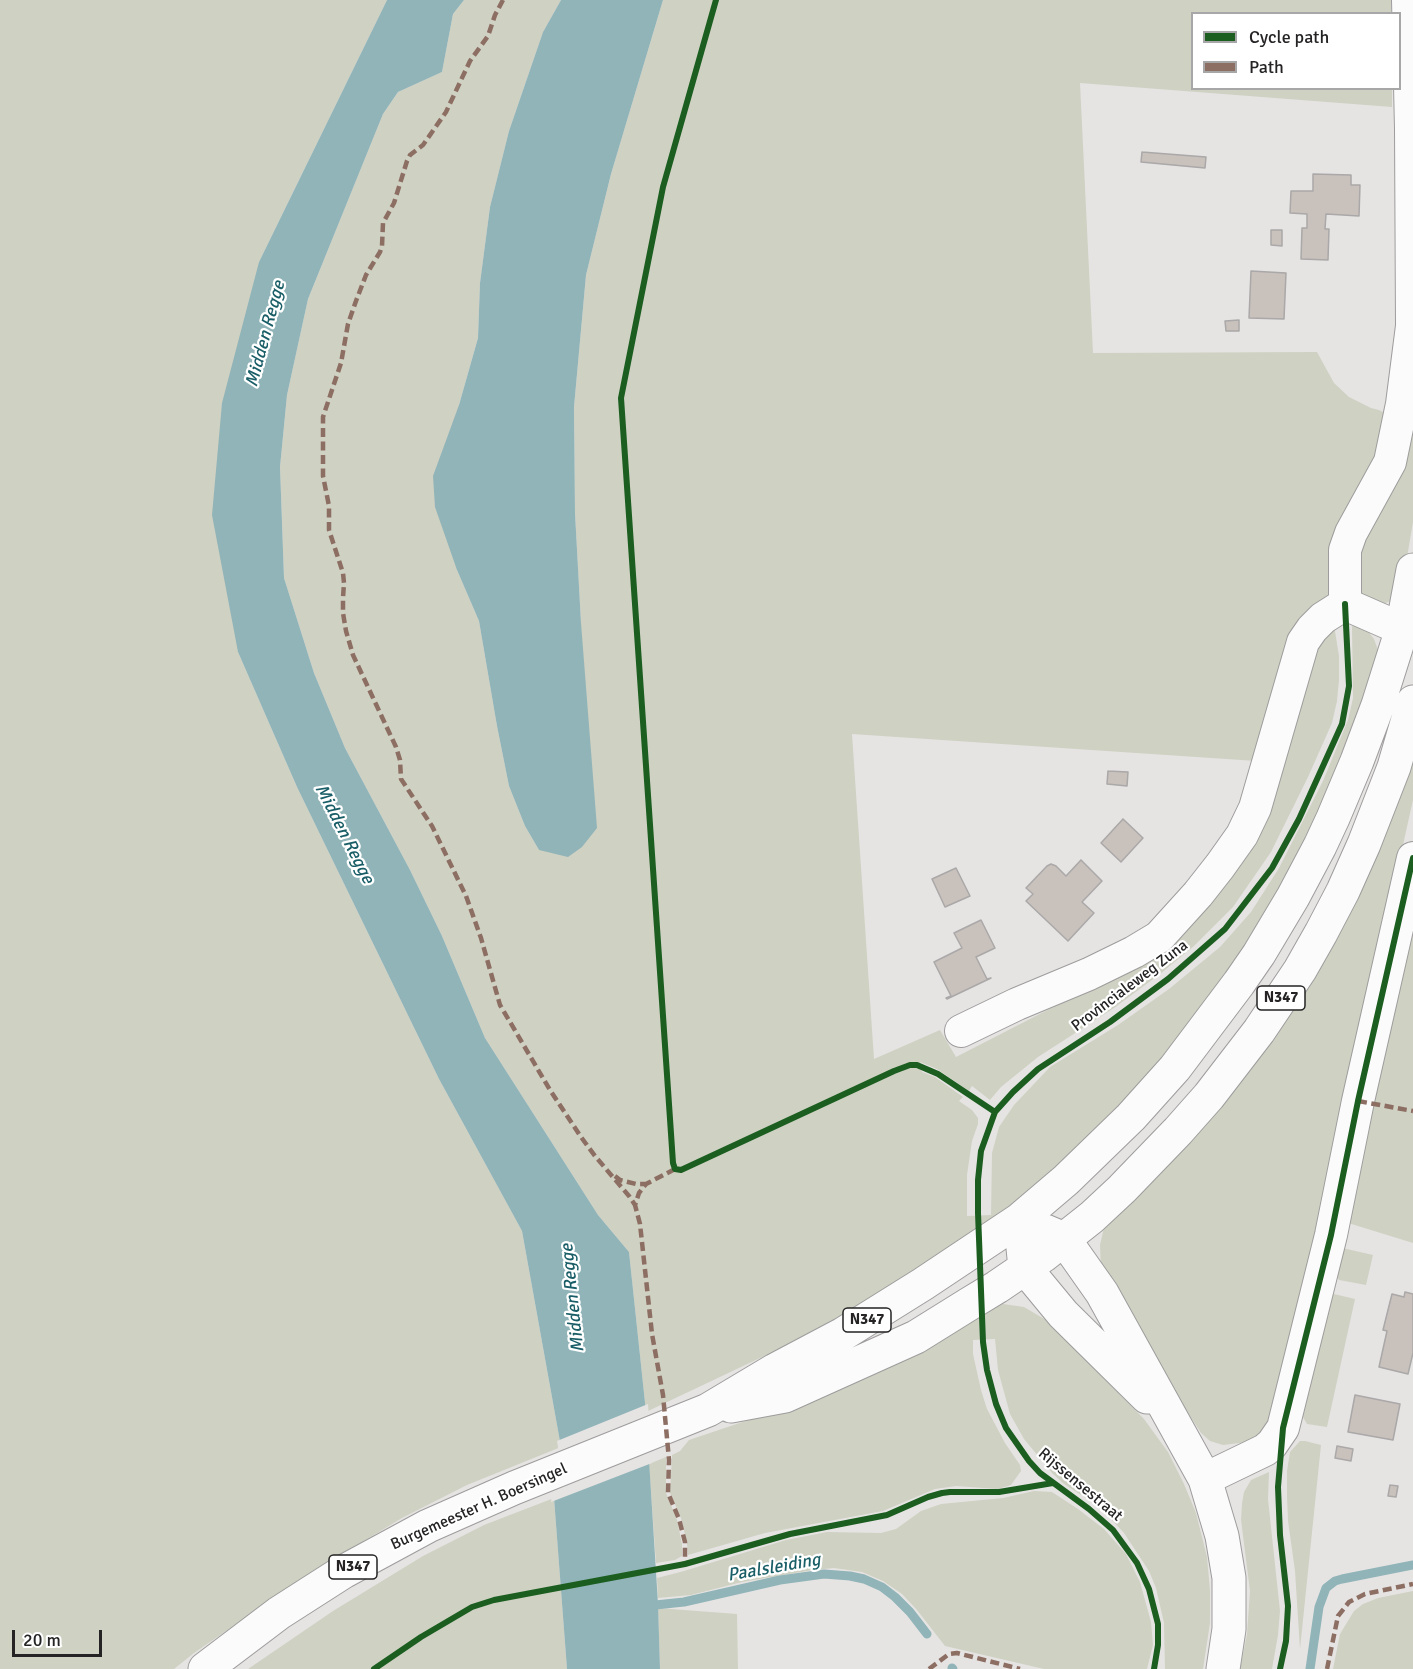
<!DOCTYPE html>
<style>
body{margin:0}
#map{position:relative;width:1413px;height:1669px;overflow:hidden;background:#e6e4e3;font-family:Signika,sans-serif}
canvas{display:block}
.legend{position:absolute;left:1191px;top:12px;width:210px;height:78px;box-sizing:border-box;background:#fff;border:2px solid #a8a7a7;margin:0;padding:8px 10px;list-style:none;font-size:18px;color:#252323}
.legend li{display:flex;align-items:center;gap:12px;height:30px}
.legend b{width:30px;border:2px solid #a8a7a7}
.scale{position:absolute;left:12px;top:1630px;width:90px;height:27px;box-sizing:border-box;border:3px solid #252323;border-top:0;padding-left:8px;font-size:18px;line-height:21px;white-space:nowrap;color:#252323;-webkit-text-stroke:4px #fff;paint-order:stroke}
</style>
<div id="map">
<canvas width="1413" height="1669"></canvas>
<ul class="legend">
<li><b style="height:8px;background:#1b5e20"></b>Cycle path</li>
<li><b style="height:8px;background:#8d6e63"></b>Path</li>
</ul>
<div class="scale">20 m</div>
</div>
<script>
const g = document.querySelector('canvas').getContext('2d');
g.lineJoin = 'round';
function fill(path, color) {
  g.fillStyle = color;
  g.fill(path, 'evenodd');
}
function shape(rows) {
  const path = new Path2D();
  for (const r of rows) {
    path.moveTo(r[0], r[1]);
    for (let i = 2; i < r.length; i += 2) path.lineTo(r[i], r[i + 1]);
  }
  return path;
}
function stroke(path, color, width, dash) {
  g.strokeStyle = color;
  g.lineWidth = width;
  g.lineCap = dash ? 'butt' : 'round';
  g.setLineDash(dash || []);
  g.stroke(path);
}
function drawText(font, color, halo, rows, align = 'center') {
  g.font = font + ' Signika,sans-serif';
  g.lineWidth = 4.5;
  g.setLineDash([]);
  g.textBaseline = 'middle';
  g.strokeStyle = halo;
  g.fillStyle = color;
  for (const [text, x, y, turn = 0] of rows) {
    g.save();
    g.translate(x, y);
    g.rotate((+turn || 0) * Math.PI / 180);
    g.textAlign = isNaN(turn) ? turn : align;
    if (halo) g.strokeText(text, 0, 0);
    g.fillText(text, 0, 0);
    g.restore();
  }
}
const green = shape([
 [0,0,387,0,259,262,238,652,297,787,439,1079,522,1231,561,1447,467,1485,402,1518,309,1574,194,1653,174,1669,0,1669],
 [464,0,561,0,543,32,509,131,490,207,480,283,478,338,459,405,457,570,479,621,497,726,509,786,525,826,539,850,581,623,575,513,574,407,586,275,611,174,663,0,1391,0,1391,13,1192,14,1192,88,1392,89,1392,107,1080,83,1093,353,1317,352,1334,383,1349,397,1371,408,1379,410,1385,413,1384,444,1336,534,1328,565,1329,598,1256,761,852,734,874,1059,940,1030,956,1057,1137,964,1230,869,1309,653,1334,625,1339,656,1339,680,1337,701,1332,723,1308,777,1271,852,1233,907,1194,946,1160,974,1114,1008,1038,1057,1001,1087,990,1100,972,1086,969,1091,937,1069,920,1062,922,1072,935,1077,963,1097,959,1101,972,1110,978,1118,978,1124,972,1141,967,1175,967,1216,991,1215,992,1153,999,1127,1014,1105,1050,1067,1118,1025,1169,989,1220,947,1251,912,1279,868,1323,781,1348,720,1353,698,1352,627,1355,622,1367,630,1374,639,1378,650,1379,667,1322,820,1204,1019,1100,1131,1000,1218,853,1314,646,1412,629,1252,598,1215,485,1038,442,936,410,870,345,748,314,673,284,578,280,467,287,395,308,299,383,114,398,92,442,72,453,14],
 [1413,380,1413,522,1402,587,1394,599,1382,605,1366,599,1357,590,1363,528],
 [1413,743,1413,800,1282,1388,1267,1425,1258,1435,1248,1442,1223,1445,1210,1441,1201,1433,1113,1297,1101,1271,1100,1245,1103,1232,1108,1219,1175,1156],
 [1413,899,1413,1243,1345,1222],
 [1338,1247,1373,1255,1366,1285,1339,1280,1334,1272],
 [1334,1294,1355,1299,1327,1427,1307,1424,1300,1412,1327,1300],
 [1003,1304,1024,1307,1046,1320,1144,1419,1168,1452,1184,1484,1196,1513,1207,1557,1210,1590,1210,1623,1203,1669,1165,1669,1164,1623,1156,1588,1149,1571,1124,1533,1106,1514,1092,1502,1064,1484,1053,1474,1024,1439,1010,1414,998,1370,995,1339,973,1340,973,1354,981,1390,987,1409,1005,1443,1020,1465,1021,1471,1011,1485,998,1489,956,1486,935,1489,883,1511,765,1533,688,1555,687,1543,681,1518,670,1493,672,1455,680,1451,689,1440,796,1404],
 [1300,1441,1305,1441,1321,1445,1300,1649,1295,1571,1288,1521,1287,1496,1287,1471,1290,1452],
 [666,1457,666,1493,677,1520,682,1544,682,1556,675,1560,656,1563,649,1464],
 [1269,1472,1268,1499,1280,1611,1278,1635,1272,1669,1240,1669,1247,1634,1250,1591,1241,1520,1242,1503,1244,1492,1251,1480],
 [1034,1491,1052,1492,1078,1509,1104,1529,1126,1554,1140,1582,1151,1622,1153,1645,1147,1669,1044,1669,945,1646,917,1610,902,1594,883,1581,862,1572,834,1568,813,1570,742,1582,691,1595,658,1598,657,1578,684,1571,786,1540,827,1532,881,1533,896,1529,921,1511,941,1504,1003,1498],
 [554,1498,567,1669,248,1669,333,1611,423,1556,484,1525],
 [1413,1591,1413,1669,1333,1669,1340,1634,1354,1611,1363,1604,1378,1598],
 [658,1608,737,1614,738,1669,660,1669]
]);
const water = shape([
 [387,0,464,0,453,14,442,72,398,92,383,114,308,299,287,395,280,467,284,578,314,673,345,748,410,870,442,936,485,1038,598,1215,629,1252,646,1412,658,1604,660,1669,567,1669,554,1498,561,1447,522,1231,439,1079,297,787,238,652,212,515,222,403,259,262],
 [561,0,663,0,611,174,586,275,574,407,575,513,581,623,597,828,582,847,568,857,539,850,525,826,509,786,497,726,479,621,457,570,435,507,433,476,459,405,478,338,480,283,490,207,509,131,543,32]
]);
const pier = shape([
 [648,1404,652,1463,551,1502,558,1447,557,1441]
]);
const stream = shape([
 [646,1606,684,1602,780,1580,824,1574,850,1576,864,1579,882,1587,895,1597,910,1612,927,1634],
 [952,1668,953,1669],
 [1310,1669,1319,1607,1326,1588,1335,1581,1342,1579,1413,1565]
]);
const building = shape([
 [1142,152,1206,157,1205,168,1141,162,1142,152],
 [1313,174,1351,175,1351,185,1360,185,1359,216,1326,214,1325,229,1329,229,1328,260,1301,259,1302,228,1307,228,1307,214,1290,213,1291,191,1313,191,1313,174],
 [1271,230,1282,230,1282,246,1271,245,1271,230],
 [1251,271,1286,273,1284,319,1249,318,1251,271],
 [1239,320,1239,331,1226,331,1225,321,1239,320],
 [1108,771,1128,772,1127,786,1107,784,1108,771],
 [1123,819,1143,838,1121,862,1101,843,1123,819],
 [1081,860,1102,881,1082,902,1094,913,1068,941,1026,901,1033,894,1026,888,1047,866,1051,864,1056,866,1066,876,1081,860],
 [956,868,970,896,945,907,932,879,956,868],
 [981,920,995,948,976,957,987,979,991,978,947,999,946,998,951,996,934,962,962,948,954,933,981,920],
 [1405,1292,1413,1294,1413,1353,1408,1374,1379,1367,1387,1331,1383,1330,1392,1294,1404,1297,1405,1292],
 [1355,1395,1400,1404,1393,1440,1348,1432,1355,1395],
 [1337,1446,1353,1449,1351,1461,1335,1458,1337,1446],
 [1390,1485,1398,1486,1396,1497,1388,1496,1390,1485]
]);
const minor = shape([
 [1345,604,1345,550,1351,533,1390,462,1402,404,1412,326,1411,128,1408,0],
 [1345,604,1402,629,1413,631],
 [961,1031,1017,1004,1089,974,1134,952,1159,937,1198,894,1220,866,1242,835,1255,808,1303,642,1312,629,1323,618,1345,604],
 [1205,1479,1265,1450,1272,1444,1283,1428,1331,1235,1358,1101,1413,858]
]);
const major = shape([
 [1045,1231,1064,1239,1102,1293,1205,1479,1222,1536,1229,1578,1229,1629,1223,1669],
 [1023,1248,1025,1268,1063,1314,1147,1397],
 [731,1406,785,1396,916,1337,969,1304,997,1287,1044,1255,1092,1217,1122,1189,1178,1131,1209,1096,1259,1031,1300,970,1321,933,1343,891,1364,844,1394,767,1413,702],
 [205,1669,279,1613,343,1572,428,1526,514,1488,708,1410,775,1370,843,1334,923,1284,1019,1220,1066,1180,1131,1117,1175,1068,1239,983,1259,954,1293,897,1320,846,1333,818,1357,761,1378,705,1402,629,1413,570]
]);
const quiet = shape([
 [503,0,495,15,488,36,470,61,446,112,423,145,410,155,407,161,394,203,383,223,382,246,380,252,366,275,356,301,348,324,341,363,323,417,323,476,329,506,329,530,343,573,344,583,343,598,343,613,346,631,353,655,396,747,400,760,401,779,432,826,466,896,481,938,500,1005,550,1090,581,1137,595,1156,629,1196,635,1205],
 [1358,1101,1413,1111],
 [675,1169,646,1184,639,1193,635,1205,640,1224,652,1334,663,1395,669,1460,668,1493,679,1519,685,1542,685,1564],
 [615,1176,620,1180,636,1184,646,1184],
 [929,1669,949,1654,957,1653,1020,1669],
 [1327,1669,1338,1616,1349,1602,1365,1594,1413,1584]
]);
const cycleway = shape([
 [716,0,663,187,621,398,673,1163,675,1169,681,1170,894,1071,910,1065,917,1065,938,1074,995,1112],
 [374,1669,421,1637,472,1607,494,1600,685,1564,790,1534,887,1515,928,1497,942,1493,950,1492,999,1492,1053,1483],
 [1154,1669,1158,1645,1158,1624,1149,1589,1137,1563,1113,1530,1089,1509,1040,1473,1029,1461,1006,1428,996,1404,987,1370,983,1342,978,1213,978,1180,981,1151,995,1112,1013,1092,1038,1069,1110,1022,1168,979,1225,929,1272,868,1299,819,1342,724,1349,686,1345,604],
 [1280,1669,1286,1641,1288,1606,1280,1535,1278,1487,1283,1428,1331,1235,1358,1101,1413,858]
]);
const shields = [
 [1281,998,48],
 [867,1320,48],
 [353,1567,48]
];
const shieldNames = [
 ["N347",1281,998],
 ["N347",867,1320],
 ["N347",353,1567]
];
const streetNames = [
 ["Provincialeweg Zuna",1130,986,-37],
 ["Rijssensestraat",1080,1485,40],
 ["Burgemeester H. Boersingel",479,1507,-24]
];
const waterNames = [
 ["Midden Regge",266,334,-75],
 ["Midden Regge",344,834,63],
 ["Midden Regge",573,1298,-96],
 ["Paalsleiding",774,1568,-10]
];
fill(green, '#cfd1c3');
fill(water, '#91b4b8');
fill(pier, '#e6e4e3');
stroke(stream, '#91b4b8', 9);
fill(building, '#c9c1bc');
stroke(building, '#aaa8a8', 1.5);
stroke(minor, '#9e9c9c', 34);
stroke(major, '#9e9c9c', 35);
stroke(minor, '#fbfbfb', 32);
stroke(major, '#fbfbfb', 33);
stroke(quiet, '#8d6e63', 4.5, [9, 4.5]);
stroke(cycleway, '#1b5e20', 6);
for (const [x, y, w] of shields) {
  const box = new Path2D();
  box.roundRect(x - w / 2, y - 12, w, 24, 4.5);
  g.fillStyle = '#fff';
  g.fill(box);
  stroke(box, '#252323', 1.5);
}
drawText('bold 15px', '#252323', null, shieldNames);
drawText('16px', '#252323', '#fff', streetNames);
drawText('italic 18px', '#195e67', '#fff', waterNames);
</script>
